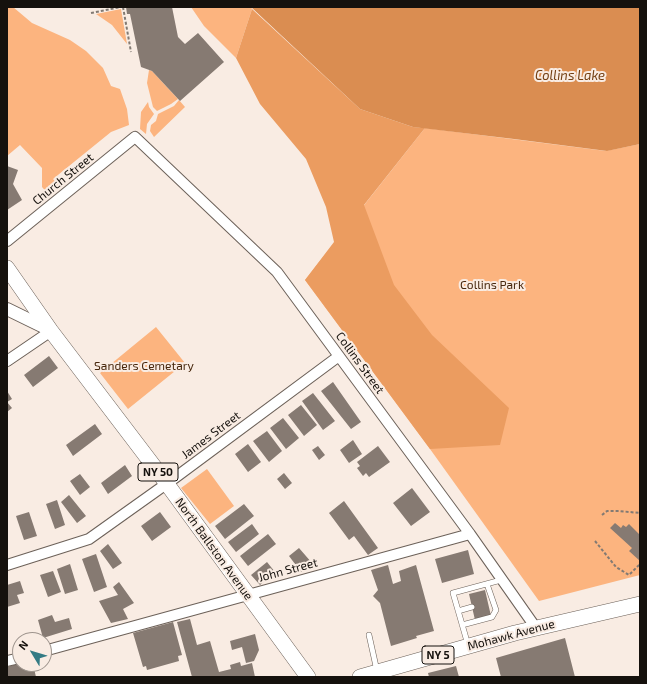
<!DOCTYPE html>
<style>
body{margin:0}
#map{position:relative;width:647px;height:684px;overflow:hidden;background:#f9ece3;font-family:"Exo 2",sans-serif}
canvas{display:block}
.frame{position:absolute;inset:0;border:8px solid #15110d;pointer-events:none}
.north{position:absolute;left:12px;top:632px;width:40px;height:40px;box-sizing:border-box;background:#f9ece3;border:1px solid #9e948d;border-radius:50%;rotate:308deg;font-size:11px;font-weight:700;line-height:16px;text-align:center;color:#15110d}
.north::after{content:'';display:block;margin:auto;width:14px;height:18px;background:#337b84;clip-path:polygon(50% 0,100% 100%,50% 72%,0 100%)}
</style>
<div id="map">
<canvas width="647" height="684"></canvas>
<div class="frame"></div>
<div class="north">N</div>
</div>
<script>
const g = document.querySelector('canvas').getContext('2d');
g.lineJoin = 'round';
function fill(path, color) {
  g.fillStyle = color;
  g.fill(path, 'evenodd');
}
function shape(rows) {
  const path = new Path2D();
  for (const r of rows) {
    path.moveTo(r[0], r[1]);
    for (let i = 2; i < r.length; i += 2) path.lineTo(r[i], r[i + 1]);
  }
  return path;
}
function stroke(path, color, width, dash) {
  g.strokeStyle = color;
  g.lineWidth = width;
  g.lineCap = dash ? 'butt' : 'round';
  g.setLineDash(dash || []);
  g.stroke(path);
}
function drawText(font, color, halo, rows, align = 'center') {
  g.font = font + ' "Exo 2",sans-serif';
  g.lineWidth = 4;
  g.setLineDash([]);
  g.textBaseline = 'middle';
  g.strokeStyle = halo;
  g.fillStyle = color;
  for (const [text, x, y, turn = 0] of rows) {
    g.save();
    g.translate(x, y);
    g.rotate((+turn || 0) * Math.PI / 180);
    g.textAlign = isNaN(turn) ? turn : align;
    if (halo) g.strokeText(text, 0, 0);
    g.fillText(text, 0, 0);
    g.restore();
  }
}
const green = shape([
 [7,7,13,7,32,23,70,40,86,51,103,68,111,86,120,89,127,109,129,125,111,132,53,179,60,187,49,195,42,187,42,168,20,145,7,156],
 [191,7,251,7,252,9,236,58,204,26],
 [121,9,127,44,112,25,96,14],
 [149,70,152,71,178,99,171,104,157,111,153,107,147,83],
 [179,100,185,107,154,137,150,131,151,125,156,121,158,114,174,106],
 [148,102,149,107,154,114,147,124,146,134,140,129,141,112],
 [425,128,606,151,640,144,640,575,539,601,430,449,305,280],
 [156,327,185,363,128,409,100,373],
 [207,469,234,506,210,524,181,488]
]);
const forest = shape([
 [252,9,360,109,413,127,425,128,364,205,394,285,432,335,509,408,500,445,430,449,305,280,334,242,326,207,306,159,260,104,236,58]
]);
const water = shape([
 [251,7,640,7,640,144,607,151,514,139,413,127,360,109]
]);
const building = shape([
 [126,7,172,7,178,37,185,44,198,33,224,62,180,101,152,71,141,67,130,14,127,14],
 [7,166,18,170,13,184,22,200,7,210,7,184,8,183,7,183],
 [49,356,58,368,33,387,24,375],
 [333,382,361,422,351,429,321,391],
 [7,391,12,399,7,402,12,408,7,412],
 [313,393,335,421,323,430,302,401],
 [301,405,317,425,304,436,288,415],
 [283,418,299,438,286,449,270,428],
 [95,424,102,434,73,456,66,445],
 [267,431,282,451,269,462,253,441],
 [353,440,362,454,349,463,340,450],
 [248,444,261,462,248,472,235,454],
 [318,446,325,455,319,460,312,450],
 [378,446,390,462,369,477,366,473,363,476,357,468,360,466,357,462],
 [125,465,132,476,108,494,101,483],
 [284,473,292,483,285,489,277,479],
 [80,474,90,487,80,495,70,481],
 [412,488,430,512,411,526,393,503],
 [69,495,86,516,77,523,61,502],
 [57,500,65,525,55,529,46,504],
 [344,501,378,548,368,555,354,536,349,540,329,513],
 [244,504,254,516,225,539,215,526],
 [29,512,37,536,24,540,16,516],
 [160,512,171,527,152,541,141,526],
 [615,523,621,528,623,525,626,527,629,524,640,535,640,561,629,551,632,548,610,528],
 [252,524,259,534,236,552,228,542],
 [268,534,276,544,248,566,240,556],
 [108,544,122,563,113,569,100,551],
 [299,548,312,563,301,572,289,556],
 [468,550,474,574,442,583,435,559],
 [96,554,107,587,94,592,82,559],
 [267,562,275,572,260,585,251,575],
 [70,564,78,590,65,594,57,569],
 [388,565,393,584,401,581,399,571,416,565,434,631,416,636,417,638,391,646,380,603,373,596,378,590,371,570],
 [53,571,61,592,48,597,40,575],
 [20,581,24,593,17,595,20,603,7,607,7,585],
 [119,582,134,603,123,609,128,619,111,623,99,601,118,595,113,587],
 [485,590,491,616,475,620,469,594],
 [52,615,55,622,69,618,72,629,43,638,38,620],
 [190,619,197,645,210,641,219,672,231,669,230,665,240,662,241,666,252,663,255,677,192,677,177,622],
 [173,622,182,655,178,656,179,661,147,670,146,666,143,667,133,633],
 [255,634,259,650,254,661,246,663,242,647,232,650,230,641],
 [565,638,575,677,501,677,496,658],
 [20,663,33,664,36,677,7,677,7,667],
 [456,666,459,677,429,677,428,673]
]);
const path = shape([
 [82,7,82,8],
 [123,7,131,52],
 [91,13,121,7],
 [602,515,607,511,619,511,640,513],
 [595,541,616,567,629,575,640,564]
]);
const service = shape([
 [458,611,472,607],
 [462,625,492,617,496,610,487,584],
 [369,635,377,671],
 [468,645,453,593,501,580]
]);
const minor = shape([
 [7,241,135,137,277,272,470,534,536,628],
 [7,361,51,331],
 [7,565,89,539,176,477,339,356],
 [44,651,470,534],
 [7,661,20,658]
]);
const tertiary = shape([
 [7,309,50,330]
]);
const primary = shape([
 [7,268,51,331,159,473,308,677],
 [360,677,515,633,640,604]
]);
const shields = [
 [158,472,40],
 [438,655,32]
];
const shieldNames = [
 ["NY 50",158,472],
 ["NY 5",438,655]
];
const streetNames = [
 ["Church Street",63,179,-39],
 ["Collins Street",360,363,54],
 ["James Street",211,435,-37],
 ["North Ballston Avenue",214,549,54],
 ["John Street",288,570,-15],
 ["Mohawk Avenue",511,635,-15]
];
const parkNames = [
 ["Collins Park",492,285],
 ["Sanders Cemetary",144,366]
];
const waterNames = [
 ["Collins Lake",570,76]
];
fill(green, '#fcb47f');
fill(forest, '#eb9c60');
fill(water, '#da8d51');
fill(building, '#867a72');
stroke(service, '#6c6159', 6);
stroke(minor, '#6c6159', 12);
stroke(tertiary, '#6c6159', 14);
stroke(primary, '#6c6159', 16);
stroke(path, '#827a73', 2, [3, 2]);
stroke(service, '#fff', 5);
stroke(minor, '#fff', 10);
stroke(tertiary, '#fff', 12);
stroke(primary, '#fff', 15);
for (const [x, y, w] of shields) {
  const box = new Path2D();
  box.roundRect(x - w / 2, y - 9, w, 18, 3);
  g.fillStyle = '#f9ece3';
  g.fill(box);
  stroke(box, '#15110d', 1);
}
drawText('bold 11px', '#15110d', null, shieldNames);
drawText('12px', '#15110d', '#f9ece3', streetNames);
drawText('12px', '#48280e', '#f9ece3', parkNames);
drawText('italic 13px', '#744014', '#f9ece3', waterNames);
</script>
